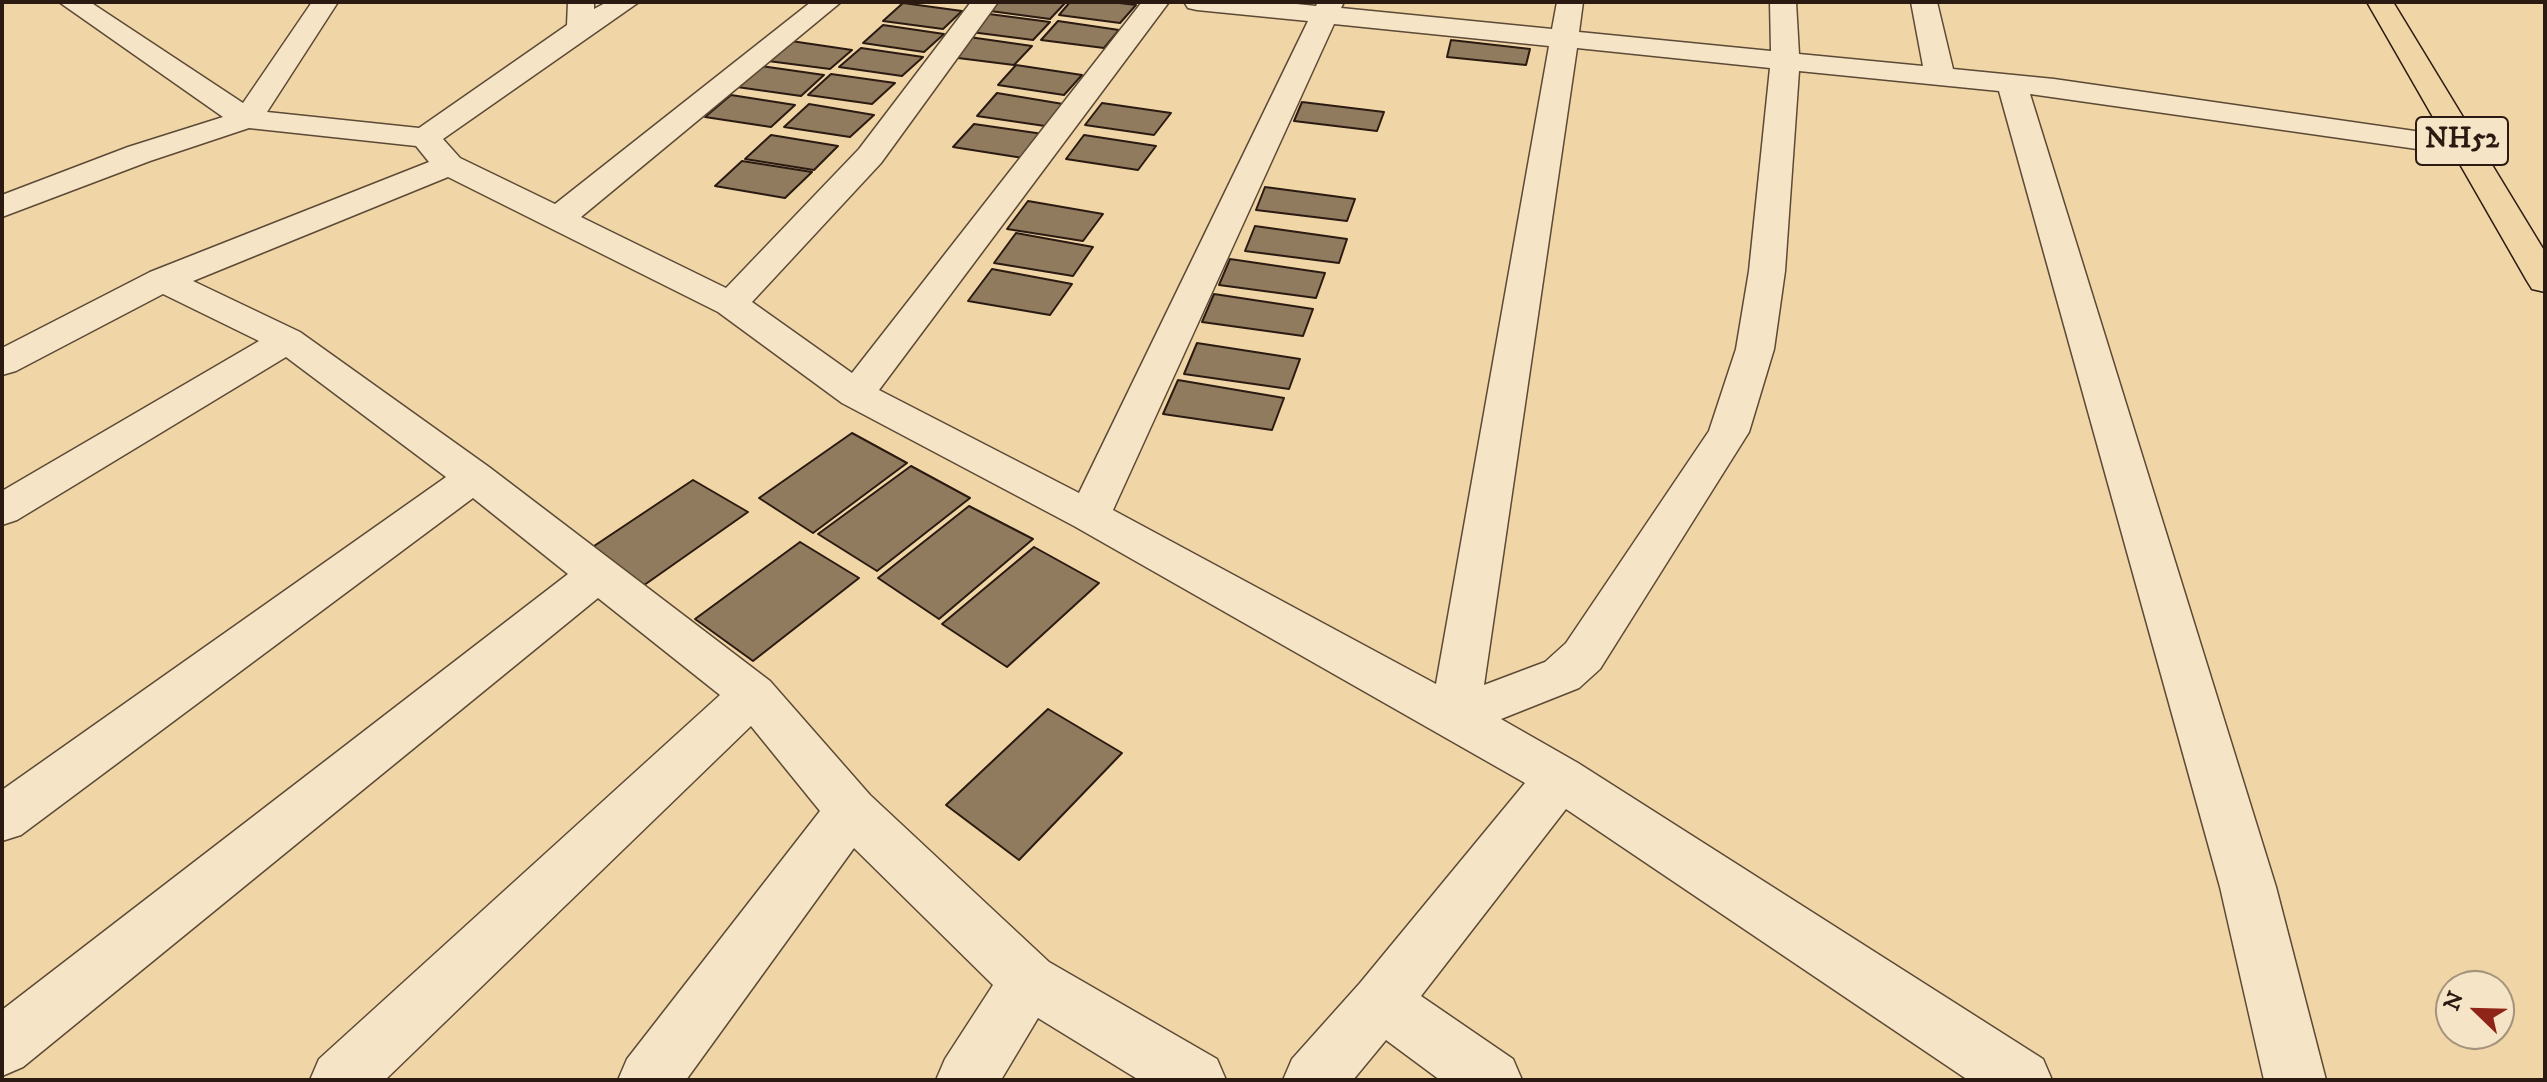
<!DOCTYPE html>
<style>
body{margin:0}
#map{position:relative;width:2547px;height:1082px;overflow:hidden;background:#f0d5a6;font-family:"IM FELL DW Pica",serif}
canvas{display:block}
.frame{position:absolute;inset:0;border:4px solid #2b1a11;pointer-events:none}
.north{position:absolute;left:2435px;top:970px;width:80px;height:80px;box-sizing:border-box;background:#f5e4c5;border:2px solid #a4937d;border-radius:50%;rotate:293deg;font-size:22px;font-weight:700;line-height:32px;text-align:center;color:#2b1a11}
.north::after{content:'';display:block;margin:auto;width:28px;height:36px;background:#8f2418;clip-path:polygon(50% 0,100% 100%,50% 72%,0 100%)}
</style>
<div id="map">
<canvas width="2547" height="1082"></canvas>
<div class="frame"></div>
<div class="north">N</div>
</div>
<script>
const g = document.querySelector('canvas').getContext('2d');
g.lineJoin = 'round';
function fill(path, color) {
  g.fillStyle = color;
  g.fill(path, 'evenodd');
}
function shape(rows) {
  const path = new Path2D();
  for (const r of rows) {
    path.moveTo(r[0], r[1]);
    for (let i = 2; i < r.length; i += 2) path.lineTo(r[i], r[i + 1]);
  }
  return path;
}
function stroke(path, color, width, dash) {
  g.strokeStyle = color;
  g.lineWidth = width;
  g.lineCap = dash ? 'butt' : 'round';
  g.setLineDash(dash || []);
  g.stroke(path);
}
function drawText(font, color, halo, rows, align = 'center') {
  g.font = font + ' "IM FELL DW Pica",serif';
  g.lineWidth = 6;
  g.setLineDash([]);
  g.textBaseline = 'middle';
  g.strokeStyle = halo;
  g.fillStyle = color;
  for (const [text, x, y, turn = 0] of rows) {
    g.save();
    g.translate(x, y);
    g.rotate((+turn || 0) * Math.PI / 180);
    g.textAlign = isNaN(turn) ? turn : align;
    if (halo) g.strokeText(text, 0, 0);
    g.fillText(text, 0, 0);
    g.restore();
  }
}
const building = shape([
 [998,2,1066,2,1050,19,990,11,998,2],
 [1070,2,1111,2,1136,5,1120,23,1059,15,1070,2],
 [903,3,962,11,943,29,883,21,903,3],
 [989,14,1050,22,1033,40,971,32,989,14],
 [1058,21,1119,30,1104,48,1041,40,1058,21],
 [883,25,944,34,924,52,863,43,883,25],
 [969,37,1032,46,1014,65,950,57,969,37],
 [1451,40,1530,49,1526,65,1447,57,1451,40],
 [791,41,852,50,830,69,768,61,791,41],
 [861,48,923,57,902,76,839,67,861,48],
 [1016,65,1082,75,1064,95,998,85,1016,65],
 [761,66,824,75,801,96,737,87,761,66],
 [831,74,895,83,872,104,808,95,831,74],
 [997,93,1063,104,1045,126,977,116,997,93],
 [731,95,795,105,771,127,705,117,731,95],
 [1302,102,1384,112,1377,131,1294,121,1302,102],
 [1102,103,1171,113,1154,135,1085,125,1102,103],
 [809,104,874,115,850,137,784,127,809,104],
 [974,124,1043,134,1023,158,953,147,974,124],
 [771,135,838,146,814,170,745,159,771,135],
 [1084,135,1156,146,1138,170,1066,159,1084,135],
 [742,161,812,172,785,198,715,186,742,161],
 [1265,187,1355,199,1347,221,1256,210,1265,187],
 [1028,201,1103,214,1083,241,1007,229,1028,201],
 [1255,226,1347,239,1339,263,1245,251,1255,226],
 [1016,233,1093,247,1073,276,994,263,1016,233],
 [1230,259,1325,273,1316,298,1219,285,1230,259],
 [992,269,1072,284,1050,315,968,301,992,269],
 [1214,294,1313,309,1303,336,1202,322,1214,294],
 [1197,343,1300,359,1289,389,1184,374,1197,343],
 [1178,380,1284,398,1272,430,1163,414,1178,380],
 [852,433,907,463,813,533,759,498,852,433],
 [911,466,970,498,877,571,818,534,911,466],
 [693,480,748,512,640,588,588,550,693,480],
 [969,506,1033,539,939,619,878,578,969,506],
 [800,542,859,578,753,661,695,619,800,542],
 [1034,547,1099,583,1007,667,942,624,1034,547],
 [1048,709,1122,753,1019,860,946,805,1048,709]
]);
const street = shape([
 [59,2,90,2,243,103,312,2,338,2,267,112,419,128,567,25,568,2,594,2,594,9,607,2,639,2,443,139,460,158,555,204,811,2,841,2,581,217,726,288,859,149,971,2,998,2,881,163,752,302,852,373,1142,2,1169,2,879,390,1079,493,1308,21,1197,10,1188,8,1184,2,1277,2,1316,6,1318,2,1344,2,1341,8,1552,29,1557,2,1583,2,1579,32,1771,51,1770,2,1796,2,1799,54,1923,66,1911,2,1937,2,1953,69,2054,79,2477,140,2482,147,2477,154,2466,156,2030,94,2276,887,2326,1080,2264,1080,2220,887,1999,91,1799,71,1785,271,1774,349,1749,432,1600,669,1579,688,1501,719,1578,763,2043,1059,2052,1080,1968,1080,1566,809,1421,996,1513,1059,1522,1080,1440,1080,1386,1040,1353,1080,1283,1080,1292,1059,1360,983,1525,783,1074,526,842,403,718,312,448,177,193,281,300,332,489,467,770,681,870,795,1049,962,1217,1059,1226,1080,1139,1080,1038,1018,1001,1080,936,1080,945,1059,993,985,854,848,686,1080,618,1080,627,1059,820,811,751,726,385,1080,310,1080,319,1059,720,695,598,598,23,1067,2,1076,2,1010,568,574,473,498,21,835,2,841,2,790,446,477,286,357,17,520,2,525,2,491,259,341,163,294,16,371,2,375,2,348,150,272,429,162,416,146,249,128,150,161,2,217,2,195,128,147,223,117,59,2],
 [1334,24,1549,46,1436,684,1113,510,1334,24],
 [1577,48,1770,68,1749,271,1736,349,1709,431,1566,643,1545,662,1484,685,1577,48]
]);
const highway = shape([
 [2367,2,2393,2,2545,252,2545,292,2532,289,2527,281,2367,2]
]);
const shields = [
 [2462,141,92]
];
const shieldNames = [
 ["NH52",2462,141]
];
fill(building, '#917b5e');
stroke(building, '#2b1a11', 2);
stroke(street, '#5c4936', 3);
stroke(highway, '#2b1a11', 3);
fill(street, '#f5e4c5');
fill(highway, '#f0d5a6');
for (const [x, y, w] of shields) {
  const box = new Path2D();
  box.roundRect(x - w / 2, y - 24, w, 48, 6);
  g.fillStyle = '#f5e4c5';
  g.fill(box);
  stroke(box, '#2b1a11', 2);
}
drawText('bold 28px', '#2b1a11', null, shieldNames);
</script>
